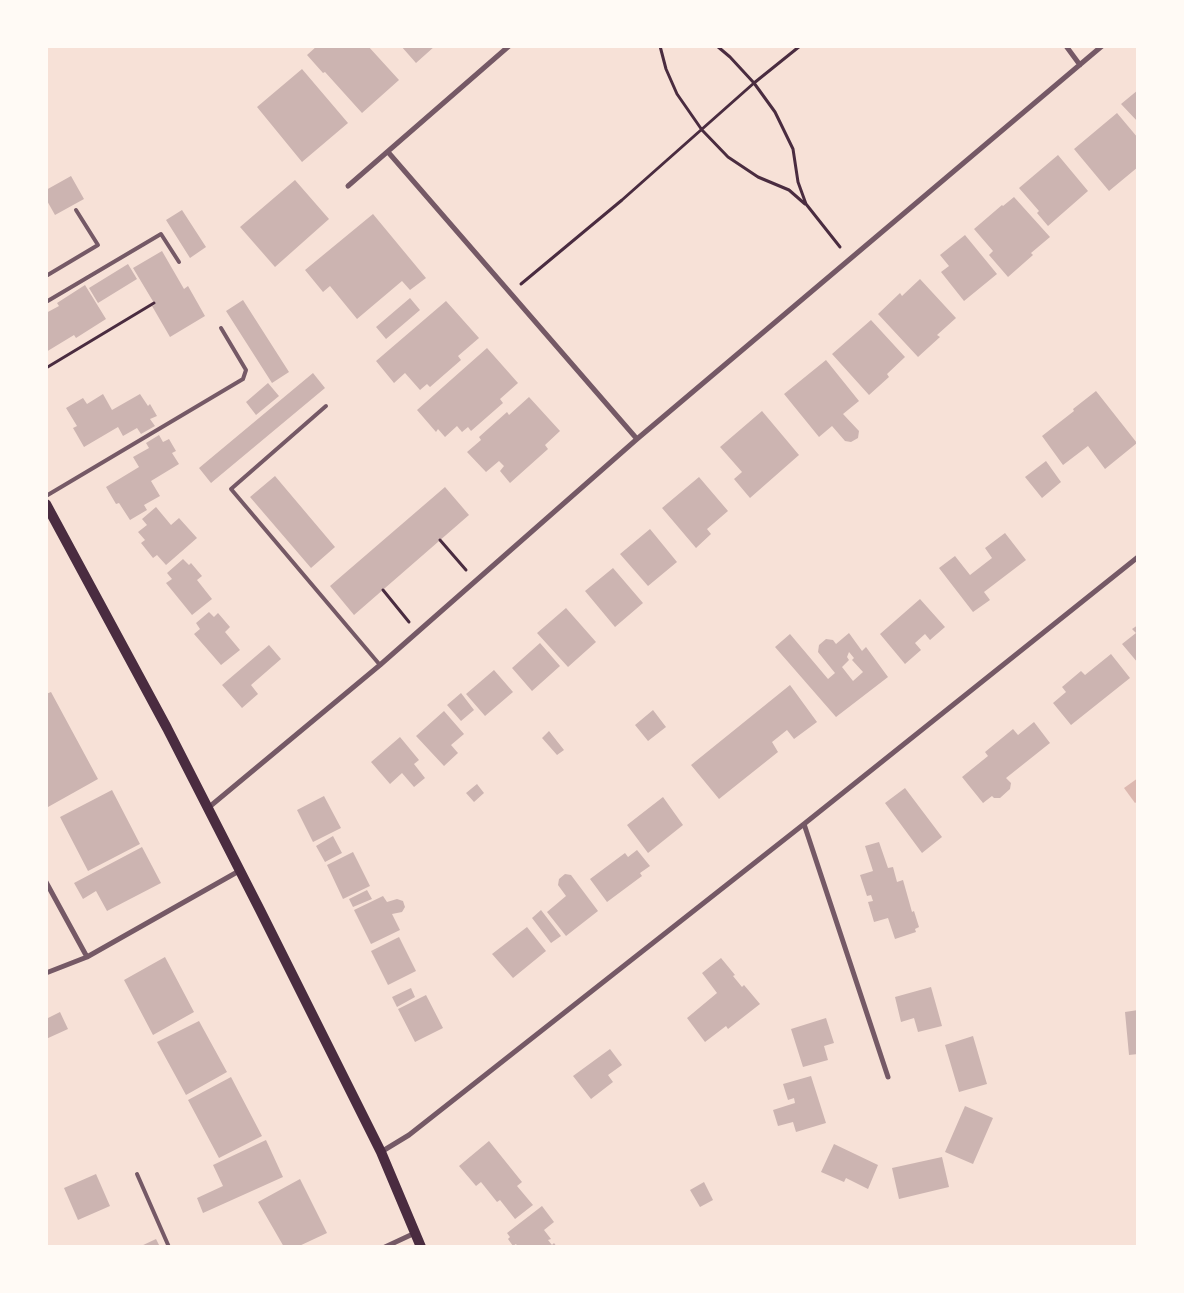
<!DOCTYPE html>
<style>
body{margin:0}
#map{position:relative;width:1184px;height:1293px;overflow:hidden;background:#f7e1d7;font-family:Jost,sans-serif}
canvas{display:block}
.frame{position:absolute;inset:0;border:48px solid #fffaf5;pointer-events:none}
</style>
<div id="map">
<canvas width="1184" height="1293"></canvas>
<div class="frame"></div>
</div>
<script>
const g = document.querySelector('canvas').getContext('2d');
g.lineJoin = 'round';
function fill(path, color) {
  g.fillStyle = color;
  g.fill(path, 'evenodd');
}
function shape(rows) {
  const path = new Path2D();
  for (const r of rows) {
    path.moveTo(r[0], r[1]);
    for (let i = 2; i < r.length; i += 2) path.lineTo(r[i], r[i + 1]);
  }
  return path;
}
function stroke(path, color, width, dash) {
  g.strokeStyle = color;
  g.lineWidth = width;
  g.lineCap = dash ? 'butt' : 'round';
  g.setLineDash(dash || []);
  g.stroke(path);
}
const water = shape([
 [1138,778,1138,801,1135,803,1124,788]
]);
const building = shape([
 [317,46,368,46,399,80,362,113,325,72,323,73,307,55],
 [401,46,435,46,416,63],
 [302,69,348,123,302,162,257,107],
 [1138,90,1138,122,1121,104],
 [1117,113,1138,138,1138,167,1109,191,1074,149],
 [1058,155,1088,191,1048,226,1037,213,1039,211,1019,188],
 [71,176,84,199,55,215,46,199,46,190],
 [295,180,329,219,275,267,240,227],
 [1014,197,1050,237,1031,253,1033,255,1008,277,989,255,993,251,974,229,1002,205,1003,206],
 [182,210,206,247,190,258,166,220],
 [373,214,426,278,410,290,402,281,357,319,330,286,323,292,305,270],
 [965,235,997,274,964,301,941,272,949,266,940,255],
 [162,251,184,289,188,286,205,316,170,337,152,306,155,305,154,303,133,268],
 [128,264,137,279,98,303,89,288],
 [920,279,956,318,937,335,940,337,918,357,878,314,900,293,902,296],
 [85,285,106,319,76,338,74,335,46,352,46,313,59,306,57,303],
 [410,298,420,310,386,339,376,327],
 [243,300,289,372,272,383,226,311],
 [446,301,479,338,458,356,461,360,430,387,427,384,420,390,405,373,394,383,376,361],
 [871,320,905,357,887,374,889,377,869,395,832,354],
 [487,348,518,383,500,399,503,403,471,431,468,427,462,432,457,426,445,437,438,429,436,432,417,410],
 [826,360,859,401,843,414,859,431,858,438,851,442,845,441,832,426,819,437,784,394],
 [313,373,325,388,211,483,199,468],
 [268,383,279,396,256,415,246,402],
 [1096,391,1137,443,1105,469,1088,446,1063,465,1042,436,1074,411,1073,409],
 [103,394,112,410,140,394,148,406,150,404,157,416,150,419,155,426,141,434,137,428,123,436,118,427,84,447,73,428,77,426,66,408,83,398,87,404],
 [529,397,560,431,545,445,548,449,510,483,500,471,504,466,499,461,486,472,467,452,481,440,479,437,507,412,509,415],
 [762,411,799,455,750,498,734,479,742,472,720,447],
 [159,435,163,442,169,439,176,451,172,453,179,464,151,481,160,496,144,505,147,510,130,520,119,503,116,504,106,487,139,467,133,457,149,448,146,443],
 [1046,461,1061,482,1042,498,1025,477],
 [275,476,335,547,311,568,250,497],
 [699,477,728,511,707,529,711,534,696,548,662,508],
 [445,487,469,515,354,615,330,586],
 [156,507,171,525,179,518,197,538,166,565,157,555,153,558,141,543,145,540,138,532,147,525,142,519],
 [650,529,677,562,648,586,620,554],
 [1005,533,1026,560,984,592,990,600,973,612,939,568,955,556,970,575,992,558,985,548],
 [183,559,189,565,191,563,202,576,197,580,212,599,192,615,166,583,172,579,167,573],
 [613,568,643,603,615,627,585,591],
 [920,599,945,627,930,640,925,634,915,643,921,650,905,664,880,634],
 [566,608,596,642,568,667,537,633],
 [209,612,214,617,218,613,230,627,225,632,240,650,221,665,194,634,200,629,196,623],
 [1138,625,1138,663,1122,644,1136,633,1132,629],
 [849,633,862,651,866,647,888,677,836,717,775,647,790,634,828,679,835,673,818,652,819,645,826,639,833,640,836,644],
 [849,652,854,658,852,660,863,672,853,681,842,667,849,660,847,657],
 [540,643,560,666,532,691,512,668],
 [269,645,281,659,251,685,258,694,242,708,222,685],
 [1111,654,1130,678,1071,725,1053,703,1066,692,1062,687,1081,671,1085,675],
 [494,670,513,692,485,716,466,694],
 [790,685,817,722,794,739,787,730,772,742,778,752,719,799,691,765],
 [51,692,98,779,48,807,46,804,46,694],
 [461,693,474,710,461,721,447,705],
 [653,710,666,727,648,741,635,725],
 [444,711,464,734,451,745,458,753,444,766,416,736],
 [1034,722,1050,743,1006,778,1011,783,1010,789,1000,798,994,798,992,796,983,803,962,777,988,756,985,752,1013,729,1018,735],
 [549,731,564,750,557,755,542,738],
 [400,737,419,760,414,764,425,778,414,787,402,773,390,784,371,762],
 [477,784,484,793,474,802,466,793],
 [905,788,942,837,922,853,885,803],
 [112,790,140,844,88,871,60,817],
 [324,796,341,828,313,842,297,810],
 [663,797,683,825,648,853,627,825],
 [333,836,342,853,325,862,316,846],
 [879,842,888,868,893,867,897,882,903,880,912,912,914,911,919,927,915,929,916,932,895,939,888,918,874,922,868,902,873,901,871,895,867,896,860,875,873,871,865,846],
 [142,847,161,883,107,911,96,891,83,899,74,883],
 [637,850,650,866,640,873,642,876,607,902,590,879,625,853,628,857],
 [353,852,370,886,343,899,327,865],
 [565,874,571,875,598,911,566,936,547,912,566,896,558,885,559,879],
 [367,890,372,899,353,907,349,899],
 [383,896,387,902,397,899,403,901,405,907,402,912,392,914,400,930,371,944,354,910],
 [541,910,561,936,551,943,532,918],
 [527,927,546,951,513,978,492,954],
 [399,937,416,971,388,985,371,951],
 [165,957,194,1012,153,1035,124,980],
 [721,958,735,975,733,976,742,987,744,985,760,1004,728,1029,726,1026,705,1042,687,1018,717,993,702,973],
 [931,987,942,1026,918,1032,914,1018,901,1022,895,997],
 [411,988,415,997,397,1007,392,997],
 [426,995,443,1028,415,1042,398,1009],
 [1138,1010,1138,1054,1129,1055,1125,1012],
 [60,1012,68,1029,46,1039,46,1019],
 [826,1018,834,1043,824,1046,828,1060,803,1067,791,1029],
 [199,1021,227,1072,186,1095,157,1042],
 [973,1036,987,1084,959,1092,945,1045],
 [610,1049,622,1065,608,1075,613,1082,591,1099,573,1076],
 [811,1076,826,1123,796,1132,793,1122,778,1126,773,1110,795,1103,794,1098,788,1100,783,1084],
 [231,1077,262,1136,219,1158,188,1100],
 [965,1106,993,1118,973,1164,945,1152],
 [266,1140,283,1177,203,1213,197,1198,223,1186,213,1165],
 [489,1141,522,1182,517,1186,533,1205,515,1219,500,1200,497,1202,481,1182,476,1186,459,1166],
 [834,1144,878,1165,868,1189,846,1178,844,1182,821,1172],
 [942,1157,949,1187,899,1199,892,1168],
 [96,1174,110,1206,78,1220,64,1188],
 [300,1179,327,1233,297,1247,284,1247,258,1202],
 [704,1182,713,1200,700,1207,690,1190],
 [542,1206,554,1222,544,1230,551,1239,548,1240,552,1245,554,1243,557,1247,518,1247,516,1244,513,1246,508,1239,510,1237,507,1233],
 [156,1239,160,1247,139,1247]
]);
const path = shape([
 [660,46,666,69,677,94,702,130,728,157,758,177,789,190,805,204],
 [717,46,730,57,754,83,775,112,793,149,798,182,806,204,840,247],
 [521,284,622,200,754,83,800,46],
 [46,368,154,303],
 [440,540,466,570],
 [383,590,409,622]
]);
const service = shape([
 [46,276,98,245,76,210],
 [46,302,161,234,179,262],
 [326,406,231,489,380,665],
 [46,496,243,379,246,370,221,328],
 [137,1174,169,1247]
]);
const minor = shape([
 [1066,46,1080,65],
 [388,152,637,439],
 [348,186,509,46],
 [208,808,380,665,637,439,1102,46],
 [804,824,888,1077],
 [46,882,87,957],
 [46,973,87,957,239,871],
 [381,1152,409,1135,804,824,1138,557],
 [385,1247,415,1233]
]);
const secondary = shape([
 [46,504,167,728,260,910,381,1152,421,1247]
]);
fill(water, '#dcb8b0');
fill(building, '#ccb4b1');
stroke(path, '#4a2c40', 3);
stroke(service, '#755966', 4);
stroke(minor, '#755966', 5);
stroke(secondary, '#4a2c40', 10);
</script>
